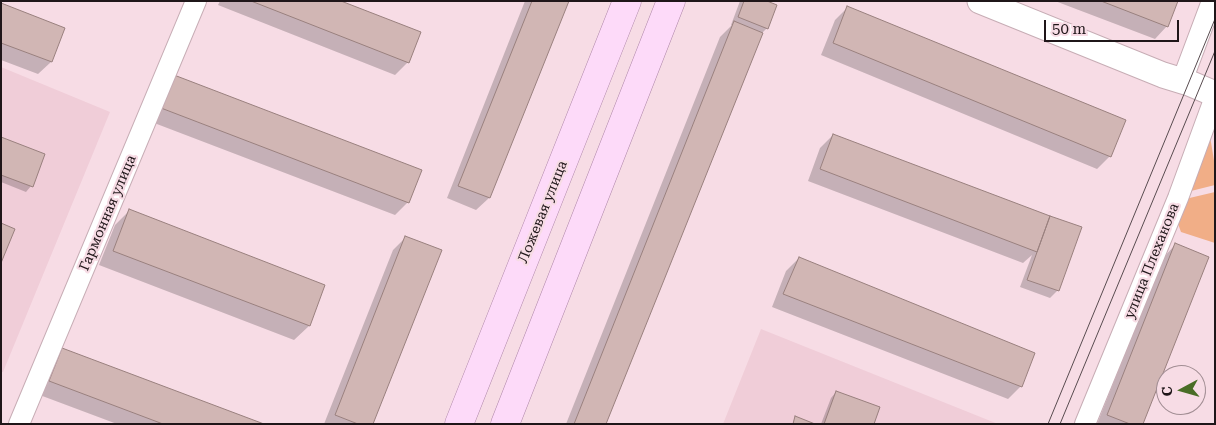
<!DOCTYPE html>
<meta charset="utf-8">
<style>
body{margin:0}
#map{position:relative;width:1216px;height:425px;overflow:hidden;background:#f7dce5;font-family:"Roboto Serif",serif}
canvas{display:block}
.frame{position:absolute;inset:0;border:2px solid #1f1619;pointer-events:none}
.north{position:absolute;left:1156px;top:365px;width:50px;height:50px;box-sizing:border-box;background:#f7dce5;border:1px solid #a18d93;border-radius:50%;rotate:264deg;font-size:14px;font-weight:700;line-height:20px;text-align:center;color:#1f1619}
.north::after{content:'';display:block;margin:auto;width:18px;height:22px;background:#496d26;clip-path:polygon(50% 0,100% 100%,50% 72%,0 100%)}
.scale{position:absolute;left:1044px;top:20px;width:135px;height:22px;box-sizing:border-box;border:2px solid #1f1619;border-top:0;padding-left:6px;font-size:15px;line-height:18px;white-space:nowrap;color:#1f1619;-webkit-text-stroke:4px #f7dce5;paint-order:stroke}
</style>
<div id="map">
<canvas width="1216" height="425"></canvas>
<div class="frame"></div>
<div class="north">С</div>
<div class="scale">50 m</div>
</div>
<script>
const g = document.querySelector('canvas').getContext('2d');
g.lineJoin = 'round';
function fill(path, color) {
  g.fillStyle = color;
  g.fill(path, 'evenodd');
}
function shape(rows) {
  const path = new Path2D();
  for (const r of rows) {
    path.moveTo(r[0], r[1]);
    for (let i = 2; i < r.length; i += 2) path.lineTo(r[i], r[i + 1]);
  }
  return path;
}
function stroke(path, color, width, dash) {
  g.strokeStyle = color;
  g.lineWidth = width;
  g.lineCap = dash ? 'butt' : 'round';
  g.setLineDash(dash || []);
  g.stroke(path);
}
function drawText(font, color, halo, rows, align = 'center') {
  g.font = font + ' "Roboto Serif",serif';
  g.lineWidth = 4.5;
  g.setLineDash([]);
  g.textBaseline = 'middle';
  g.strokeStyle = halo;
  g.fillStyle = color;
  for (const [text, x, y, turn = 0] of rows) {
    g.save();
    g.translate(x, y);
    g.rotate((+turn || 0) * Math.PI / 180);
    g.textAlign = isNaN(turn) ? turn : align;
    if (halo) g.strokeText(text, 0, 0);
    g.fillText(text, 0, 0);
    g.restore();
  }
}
const built = shape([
 [1,67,110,112,3,372,1,372],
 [761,329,998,424,723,424]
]);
const green = shape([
 [1210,136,1215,167,1215,185,1183,193],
 [1215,192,1215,243,1181,232,1177,221,1181,200]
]);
const shadow = shape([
 [220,1,338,1,419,33,408,62,395,75,218,5],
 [525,1,567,1,489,198,476,210,447,198],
 [740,1,764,1,767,28,760,35,605,424,566,424,720,37,732,25,731,25],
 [1055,1,1177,1,1167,26,1155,39],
 [1,5,51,62,38,74,1,60],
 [848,7,1110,156,1097,169,821,55,835,20],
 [161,89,408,202,395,215,149,121],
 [833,135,1050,217,1058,290,1050,298,1020,287,1032,255,1023,263,808,181,820,148],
 [1,138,31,186,26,192,1,182],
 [129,211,324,286,309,326,294,340,99,265,115,225],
 [406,237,372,424,324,424,393,250],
 [1175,245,1141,424,1097,424,1163,258],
 [799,258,1021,386,1008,399,772,307,786,271],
 [62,349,260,424,117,424,37,394,49,362],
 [836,392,873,424,821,424,831,398]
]);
const building = shape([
 [251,1,341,1,421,32,409,63,251,1],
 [532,1,569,1,490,198,458,186,532,1],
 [744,1,767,1,777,5,768,29,738,17,744,1],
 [1101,1,1178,1,1168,27,1101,1],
 [1,3,65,28,52,62,1,43,1,3],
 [847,6,1126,120,1111,157,833,43,847,6],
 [734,21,763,33,664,280,606,424,574,424,734,21],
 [174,75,422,170,409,203,161,108,174,75],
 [833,134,1050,216,1037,252,820,169,833,134],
 [1,137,45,154,33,187,1,175,1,137],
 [129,209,325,285,310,326,113,251,129,209],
 [1050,216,1082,227,1059,291,1027,280,1050,216],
 [1,223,15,229,1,263,1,223],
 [405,236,442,250,373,424,358,424,335,415,405,236],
 [1175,243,1209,257,1143,424,1130,424,1107,415,1175,243],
 [799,257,1035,353,1022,387,783,294,799,257],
 [62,348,264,424,163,424,49,381,62,348],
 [836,391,880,407,874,424,824,424,836,391],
 [795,416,815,424,793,424,795,416]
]);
const minor = shape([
 [1182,81,1212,1],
 [19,424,196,1],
 [1085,424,1178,198,1215,97]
]);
const tertiary = shape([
 [980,1,1163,75,1189,83,1215,94]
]);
const primary = shape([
 [459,424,627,1],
 [505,424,671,1]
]);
const tram = shape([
 [1048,424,1215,19],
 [1060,424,1215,51]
]);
const streetNames = [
 ["Ложевая улица",543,212,-68],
 ["Гармонная улица",108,213,-67],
 ["улица Плеханова",1152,261,-68]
];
fill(built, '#f0cdd8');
fill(green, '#f1ae87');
fill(shadow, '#0003');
fill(building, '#d1b6b4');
stroke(building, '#99807e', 1);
stroke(minor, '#c7adb5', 22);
stroke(tertiary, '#c7adb5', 27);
stroke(primary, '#ae86a8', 29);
stroke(minor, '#fff', 20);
stroke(tertiary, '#fff', 25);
stroke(primary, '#fddaf9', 28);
stroke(tram, '#584b4f', 1);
drawText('14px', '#1f1619', '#f7dce5', streetNames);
</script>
